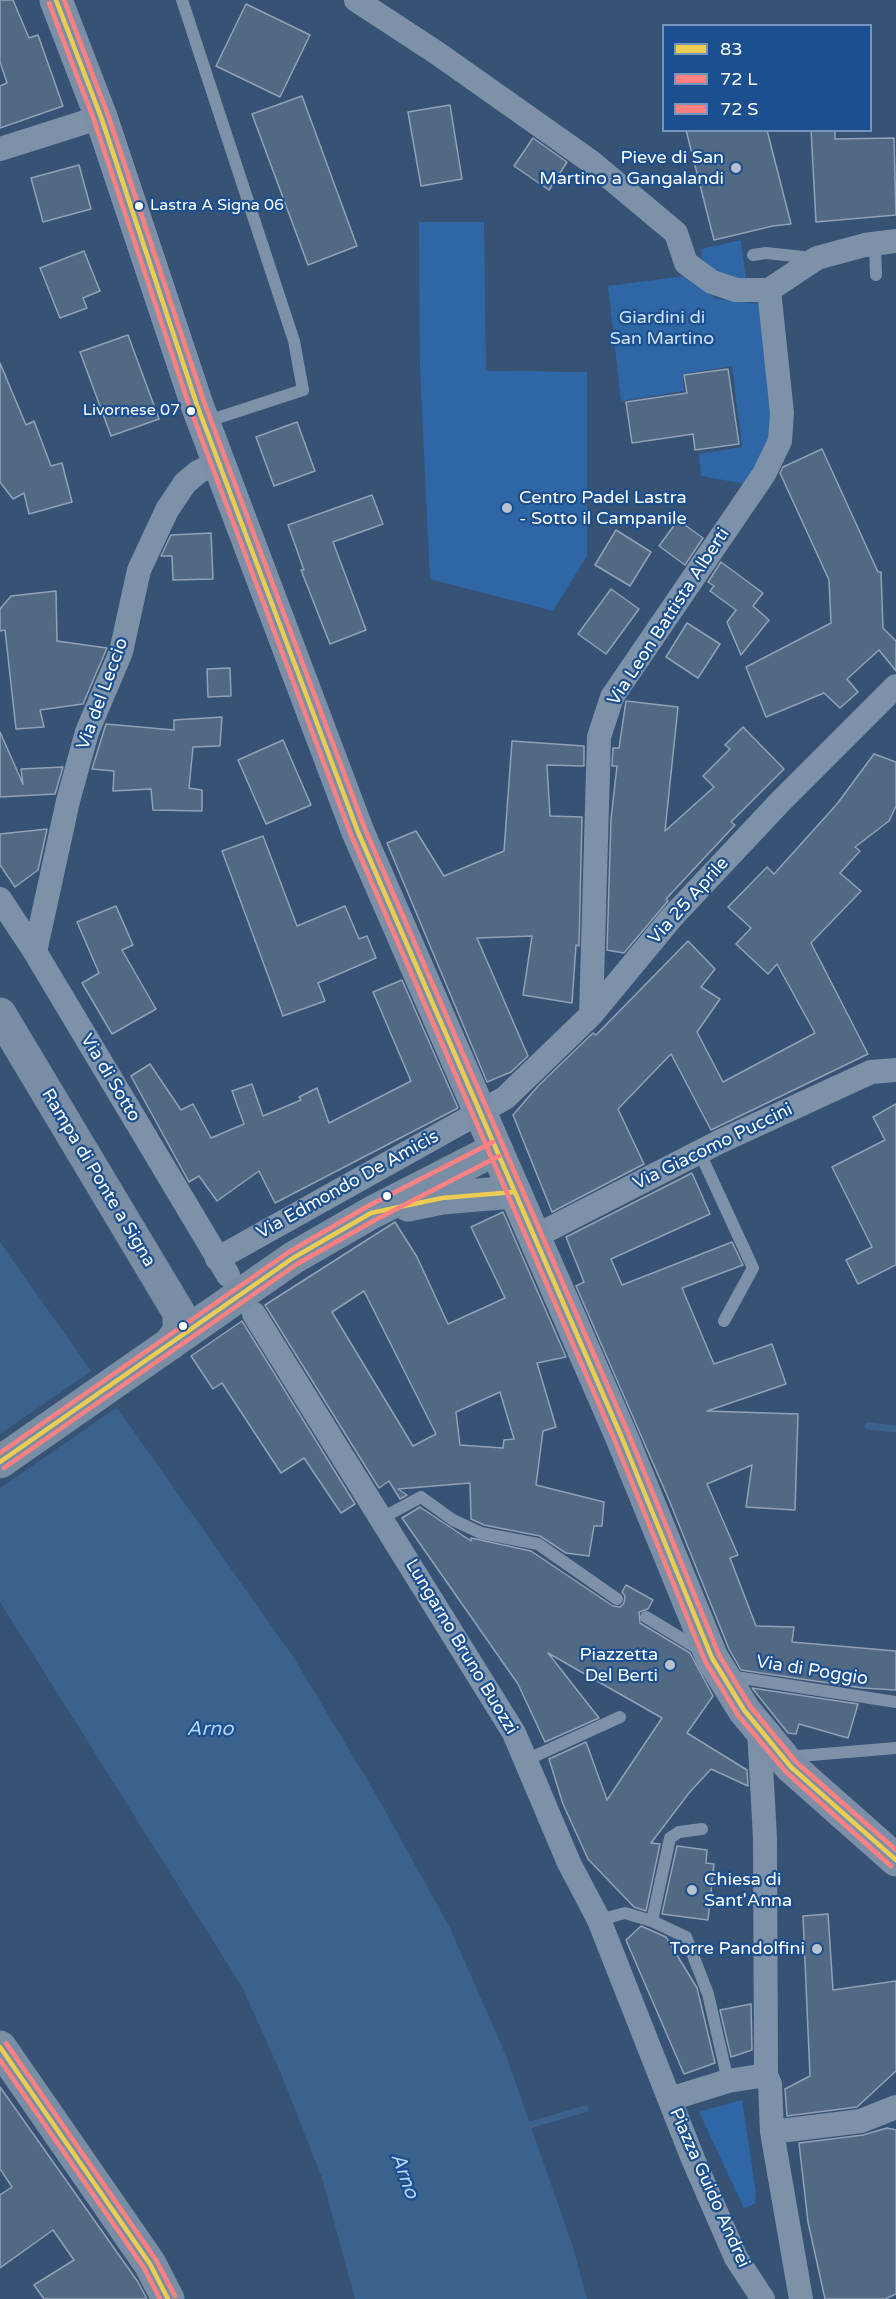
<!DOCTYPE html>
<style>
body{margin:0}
#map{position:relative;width:896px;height:2299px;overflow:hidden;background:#365274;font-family:"Varela Round",sans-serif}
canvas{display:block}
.legend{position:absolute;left:662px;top:24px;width:210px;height:108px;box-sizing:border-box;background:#1b4f8f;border:2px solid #7695bc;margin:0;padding:8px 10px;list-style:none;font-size:18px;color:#fff}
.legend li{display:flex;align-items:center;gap:12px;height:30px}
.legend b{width:30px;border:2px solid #7695bc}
</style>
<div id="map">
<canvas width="896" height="2299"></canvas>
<ul class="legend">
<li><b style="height:8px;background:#eccd51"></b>83</li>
<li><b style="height:8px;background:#ff8081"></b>72 L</li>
<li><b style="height:8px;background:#ff8081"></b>72 S</li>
</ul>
</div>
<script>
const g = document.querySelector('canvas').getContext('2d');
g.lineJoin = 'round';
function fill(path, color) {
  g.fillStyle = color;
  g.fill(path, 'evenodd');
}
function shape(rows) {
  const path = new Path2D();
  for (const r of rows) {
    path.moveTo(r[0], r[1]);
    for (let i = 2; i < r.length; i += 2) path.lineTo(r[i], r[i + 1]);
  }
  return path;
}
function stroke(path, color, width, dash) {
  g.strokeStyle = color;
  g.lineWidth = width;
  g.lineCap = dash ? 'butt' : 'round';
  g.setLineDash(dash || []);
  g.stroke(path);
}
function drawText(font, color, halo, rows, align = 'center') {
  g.font = font + ' "Varela Round",sans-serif';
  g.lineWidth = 4.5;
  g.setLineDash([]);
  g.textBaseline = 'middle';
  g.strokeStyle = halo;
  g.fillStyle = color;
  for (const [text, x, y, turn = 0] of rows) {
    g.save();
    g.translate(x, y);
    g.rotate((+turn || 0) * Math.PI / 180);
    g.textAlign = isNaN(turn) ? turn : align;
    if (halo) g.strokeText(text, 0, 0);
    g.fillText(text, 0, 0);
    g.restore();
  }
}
const green = shape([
 [419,222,484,222,486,371,587,372,587,556,553,611,430,579,420,370],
 [741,240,746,281,734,282,703,263,701,249],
 [685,276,716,299,760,304,773,422,772,443,746,484,701,476,699,454,742,447,732,366,683,374,684,391,621,401,608,286],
 [742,2100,756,2193,755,2204,744,2208,699,2112]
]);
const water = shape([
 [0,1242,294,1658,377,1796,449,1926,506,2055,573,2247,587,2299,355,2299,322,2178,281,2074,242,1987,0,1602]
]);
const pier = shape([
 [93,1370,119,1406,0,1488,0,1434]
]);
const stream = shape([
 [868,1426,896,1429],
 [530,2125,585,2109]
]);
const building = shape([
 [0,0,13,0,29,38,38,35,63,106,0,128,0,86,7,83,0,62,0,0],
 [246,4,310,35,280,97,216,66,246,4],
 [302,96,357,246,308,265,252,114,302,96],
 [450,105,462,179,421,186,408,112,450,105],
 [686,130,767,130,791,224,773,226,714,240,686,130],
 [811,130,835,130,835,139,894,138,896,215,816,222,811,130],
 [533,138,567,162,549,190,514,166,533,138],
 [79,165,91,209,43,222,31,178,79,165],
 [84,251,100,291,83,298,87,308,60,318,40,268,84,251],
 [128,335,159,419,111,436,80,352,128,335],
 [0,363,26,425,34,421,51,466,62,463,72,502,29,514,24,493,13,499,0,482,0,363],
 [728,369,739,444,695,450,693,434,632,443,626,402,687,393,684,375,728,369],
 [297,422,315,471,274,486,256,437,297,422],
 [822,449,878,572,881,572,883,628,896,641,896,671,879,650,847,679,858,692,840,708,824,693,766,717,746,667,831,623,829,580,780,473,783,467,822,449],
 [372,495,383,524,333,542,366,630,330,644,301,570,304,570,288,525,372,495],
 [678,520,703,538,685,565,659,546,678,520],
 [616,530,651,552,630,586,595,565,616,530],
 [211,533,213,579,173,580,172,556,161,556,171,535,211,533],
 [721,562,763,593,753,606,769,620,741,655,727,622,736,610,710,591,714,586,708,582,721,562],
 [611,589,639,609,606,654,578,634,611,589],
 [56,591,57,641,107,648,83,704,40,710,44,727,16,729,5,630,0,631,0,609,11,596,56,591],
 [687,623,720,644,698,678,666,657,687,623],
 [230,668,231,696,208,697,207,669,230,668],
 [626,701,678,707,665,831,714,787,703,776,730,749,725,745,743,727,784,769,731,822,735,825,666,899,668,901,624,953,607,950,611,819,617,766,612,766,613,748,619,748,626,701],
 [222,717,220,746,193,747,189,788,202,790,202,811,153,810,151,789,113,791,114,771,92,769,106,724,174,730,174,720,222,717],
 [0,732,23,784,21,769,63,767,55,794,0,797,0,732],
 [283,740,311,805,266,824,238,760,283,740],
 [512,741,584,746,584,766,547,765,550,816,582,817,579,946,576,945,572,1003,523,995,532,936,477,938,528,1056,511,1072,487,1082,387,843,416,831,444,876,504,851,512,741],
 [874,754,896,762,896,806,889,821,855,847,860,851,840,873,861,891,811,943,868,1054,711,1130,671,1054,618,1109,644,1164,552,1212,513,1115,538,1086,593,1033,596,1035,688,941,715,969,701,987,720,999,697,1032,723,1082,815,1033,777,964,768,974,736,944,751,928,728,907,767,867,774,874,837,804,874,754],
 [47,829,38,870,15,887,0,865,0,834,47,829],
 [263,836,297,926,345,906,359,939,367,936,376,958,318,983,325,1001,283,1016,222,851,263,836],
 [116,906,133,945,122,950,156,1009,112,1034,82,983,99,973,77,922,116,906],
 [402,980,458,1108,275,1203,259,1171,217,1201,199,1176,189,1182,131,1076,150,1064,181,1110,193,1104,211,1138,244,1124,232,1091,252,1084,263,1116,301,1100,299,1097,317,1088,329,1123,411,1081,373,992,402,980],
 [896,1104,896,1265,858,1284,846,1260,872,1247,832,1167,885,1140,873,1117,896,1104],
 [692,1173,710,1214,611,1259,622,1285,732,1242,743,1265,682,1288,714,1364,772,1344,786,1384,707,1411,798,1414,795,1510,746,1507,752,1465,707,1484,738,1555,730,1558,756,1626,794,1627,792,1642,896,1651,896,1690,862,1688,741,1670,729,1649,669,1500,576,1286,584,1282,566,1237,692,1173],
 [503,1212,566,1357,537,1363,556,1427,543,1431,536,1485,604,1502,602,1526,594,1526,589,1556,566,1553,540,1536,484,1525,471,1519,470,1483,398,1489,407,1495,400,1499,389,1481,379,1488,265,1305,395,1222,417,1257,448,1324,505,1298,471,1227,503,1212],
 [364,1291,436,1434,413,1446,332,1312,364,1291],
 [500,1392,514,1439,504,1440,503,1448,460,1445,456,1412,500,1392],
 [242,1321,355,1504,341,1513,304,1458,281,1473,222,1383,213,1389,191,1356,242,1321],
 [420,1507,471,1541,471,1538,531,1551,613,1606,620,1607,624,1603,625,1596,622,1592,626,1585,653,1600,648,1609,639,1612,640,1623,690,1653,713,1696,687,1733,747,1770,748,1786,711,1769,689,1793,651,1843,660,1844,646,1911,634,1907,588,1859,563,1804,549,1759,586,1742,607,1800,662,1718,548,1653,599,1718,545,1742,518,1684,402,1518,420,1507],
 [752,1688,858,1704,848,1738,799,1724,796,1734,788,1733,752,1688],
 [677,1846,707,1850,706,1863,714,1864,708,1920,662,1914,677,1846],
 [828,1914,833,1990,896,1981,896,2071,857,2107,787,2116,785,2089,810,2076,803,1916,828,1914],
 [641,1926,666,1937,697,1988,715,2063,684,2074,626,1940,641,1926],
 [751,2004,752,2050,731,2057,720,2010,751,2004],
 [0,2087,138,2282,147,2299,44,2299,34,2285,74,2260,53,2230,0,2268,0,2195,12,2187,0,2169,0,2087],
 [887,2128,896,2130,896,2294,885,2299,825,2299,808,2222,799,2143,863,2135,887,2128]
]);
const service = shape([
 [182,0,294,341,303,390,205,422],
 [875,244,876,275],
 [753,255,766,253,813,258],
 [699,1151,753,1268,724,1321],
 [382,1518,421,1497,453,1520,481,1533,538,1544,617,1599],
 [646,1617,702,1651],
 [729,1676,896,1702],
 [787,1757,896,1748],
 [524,1761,620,1717],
 [599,1920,625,1913,652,1921,686,1937,708,1994,728,2081],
 [652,1921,670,1838,679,1832,702,1829]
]);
const minor = shape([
 [356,0,437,53,590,161,676,233,686,263,712,282,736,290,769,290],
 [0,149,101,117],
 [769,290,817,258,865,245,896,241],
 [0,899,35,952,228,1275],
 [35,952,68,801,87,732,121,652,139,570,167,510,185,483,198,472,219,462],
 [591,1015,599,737,612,697,764,474,780,441,782,413,769,290],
 [534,1237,719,1142,871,1072,896,1070],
 [217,1259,505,1098,591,1015,672,917,779,803,896,686],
 [254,1314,514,1733,569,1863,599,1920,693,2159,736,2258,763,2299],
 [759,1729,765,1838,766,2075,770,2084,772,2132,801,2299],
 [670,2099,728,2081,766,2075],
 [772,2132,861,2121,896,2107]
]);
const secondary = shape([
 [0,1014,179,1313,179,1331,170,1344],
 [408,1205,442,1198,514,1192],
 [0,1462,293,1258,371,1213,496,1149],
 [0,2047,150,2264,168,2299]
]);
const primary = shape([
 [56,0,101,117,197,405,358,832,622,1438,712,1658,744,1710,791,1767,896,1860]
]);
const bus1 = shape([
 [56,0,101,117,197,405,358,832,622,1438,712,1658,744,1710,791,1767,896,1860],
 [0,1462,293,1258,371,1213,442,1198,514,1192],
 [0,2047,150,2264,168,2299]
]);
const bus2 = shape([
 [49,3,94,120,190,408,351,835,615,1441,705,1661,738,1715,786,1772,891,1866],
 [4,1468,297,1264,375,1220,499,1156],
 [0,2060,144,2268,160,2299]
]);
const bus3 = shape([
 [64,0,108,115,204,402,365,829,629,1435,719,1655,750,1706,796,1762,896,1850],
 [0,1453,289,1252,368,1206,493,1142],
 [6,2043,156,2260,175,2296]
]);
const markers = [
 [736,168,6,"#b9c2ce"],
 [139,206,5,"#fff"],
 [191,411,5,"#fff"],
 [507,508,6,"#b9c2ce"],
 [387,1196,5,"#fff"],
 [183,1326,5,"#fff"],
 [670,1665,6,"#b9c2ce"],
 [692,1890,6,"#b9c2ce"],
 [817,1949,6,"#b9c2ce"]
];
const busNames = [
 ["Lastra A Signa 06",150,206],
 ["Livornese 07",180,411,"right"]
];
const poiNames = [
 ["Pieve di San",724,158],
 ["Martino a Gangalandi",724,179],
 ["Centro Padel Lastra",519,498,"left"],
 ["- Sotto il Campanile",519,519,"left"],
 ["Piazzetta",658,1655],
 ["Del Berti",658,1676],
 ["Chiesa di",704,1880,"left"],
 ["Sant'Anna",704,1901,"left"],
 ["Torre Pandolfini",805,1949]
];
const parkNames = [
 ["Giardini di",662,318],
 ["San Martino",662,339]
];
const streetNames = [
 ["Via Leon Battista Alberti",669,617,-57],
 ["Via del Leccio",103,694,-70],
 ["Via 25 Aprile",689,901,-48],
 ["Via di Sotto",110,1078,59],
 ["Via Giacomo Puccini",713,1147,-26],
 ["Rampa di Ponte a Signa",98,1178,59],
 ["Via Edmondo De Amicis",348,1185,-29],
 ["Lungarno Bruno Buozzi",461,1647,59],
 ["Via di Poggio",812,1671,9],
 ["Piazza Guido Andrei",709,2188,66]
];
const waterNames = [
 ["Arno",210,1730],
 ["Arno",404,2176,70]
];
fill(green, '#2f66a5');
fill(water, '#3b618d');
fill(pier, '#365274');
stroke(stream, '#3b618d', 7);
fill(building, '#526984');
stroke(building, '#92a2b6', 1.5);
stroke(service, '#7d92a8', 12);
stroke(minor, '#7d92a8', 24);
stroke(secondary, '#798da4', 33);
stroke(primary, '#7d8ea7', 33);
stroke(bus1, '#eccd51', 4.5);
stroke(bus2, '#ff8081', 4.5);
stroke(bus3, '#ff8081', 4.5);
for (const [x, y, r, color] of markers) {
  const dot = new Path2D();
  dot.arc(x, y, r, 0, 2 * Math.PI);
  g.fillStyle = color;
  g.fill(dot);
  stroke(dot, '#1b4f8f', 2);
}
drawText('16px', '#fff', '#1b4f8f', busNames, 'left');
drawText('18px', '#fff', '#1b4f8f', poiNames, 'right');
drawText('18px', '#cfe3fa', '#1b4f8f', parkNames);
drawText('18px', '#fff', '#1b4f8f', streetNames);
drawText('italic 20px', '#b5d3f5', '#1b4f8f', waterNames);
</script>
